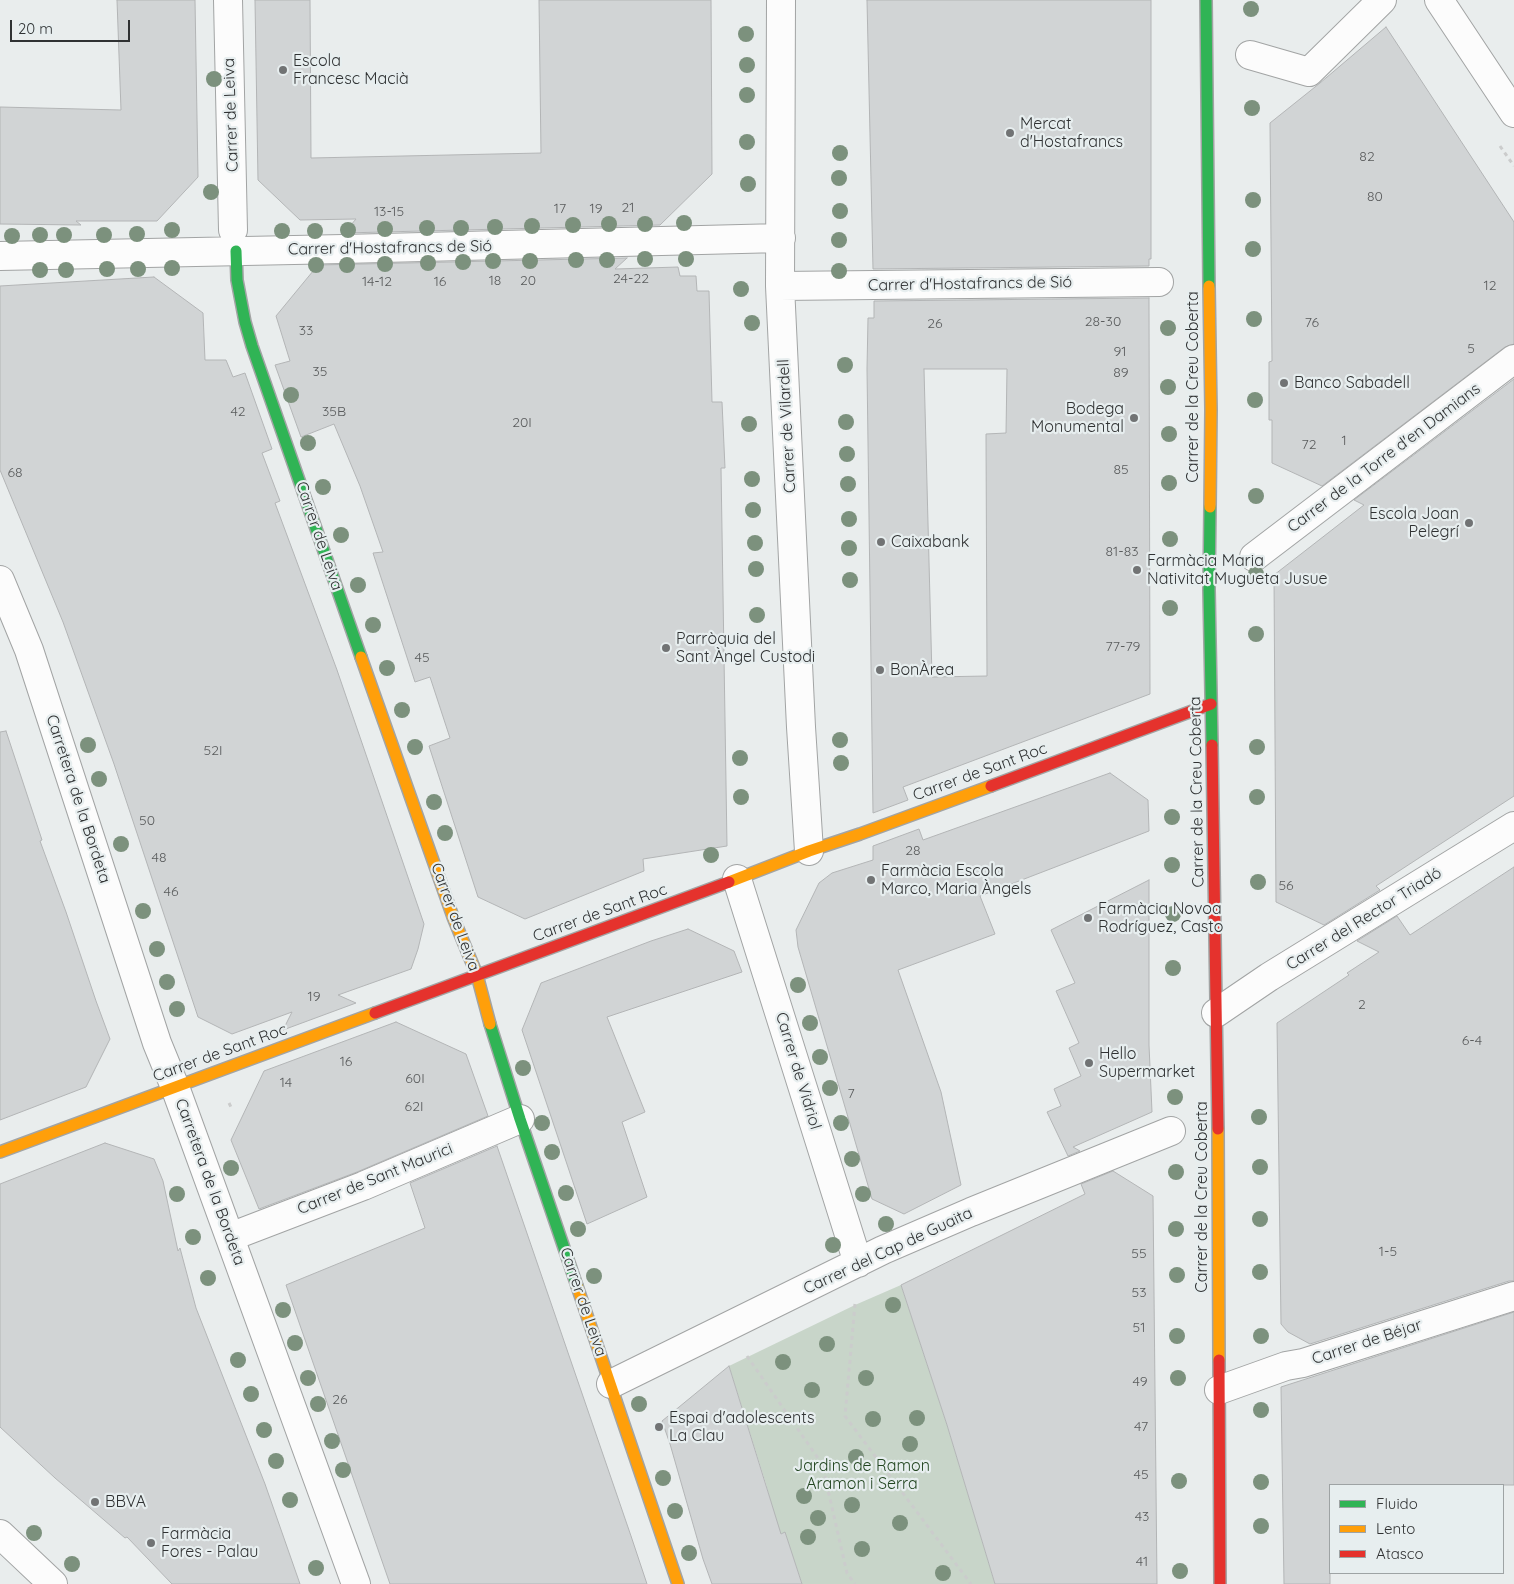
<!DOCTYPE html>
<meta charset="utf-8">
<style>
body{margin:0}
#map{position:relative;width:1514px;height:1584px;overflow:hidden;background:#e9eded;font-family:Quicksand,sans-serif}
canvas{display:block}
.legend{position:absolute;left:1329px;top:1484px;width:175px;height:90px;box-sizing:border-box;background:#e7eeef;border:1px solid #9ea3a4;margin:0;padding:6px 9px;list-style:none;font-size:15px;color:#303233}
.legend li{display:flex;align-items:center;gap:10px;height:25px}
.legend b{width:25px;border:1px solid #9ea3a4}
.scale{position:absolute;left:10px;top:20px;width:120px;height:22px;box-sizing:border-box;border:2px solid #303233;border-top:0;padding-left:6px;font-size:15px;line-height:18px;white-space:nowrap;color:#303233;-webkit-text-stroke:4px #e7eeef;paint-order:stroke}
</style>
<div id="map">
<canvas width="1514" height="1584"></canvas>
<ul class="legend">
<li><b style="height:6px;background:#30b455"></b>Fluido</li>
<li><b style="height:6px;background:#ff9f0a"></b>Lento</li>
<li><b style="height:6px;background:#e5322d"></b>Atasco</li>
</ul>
<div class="scale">20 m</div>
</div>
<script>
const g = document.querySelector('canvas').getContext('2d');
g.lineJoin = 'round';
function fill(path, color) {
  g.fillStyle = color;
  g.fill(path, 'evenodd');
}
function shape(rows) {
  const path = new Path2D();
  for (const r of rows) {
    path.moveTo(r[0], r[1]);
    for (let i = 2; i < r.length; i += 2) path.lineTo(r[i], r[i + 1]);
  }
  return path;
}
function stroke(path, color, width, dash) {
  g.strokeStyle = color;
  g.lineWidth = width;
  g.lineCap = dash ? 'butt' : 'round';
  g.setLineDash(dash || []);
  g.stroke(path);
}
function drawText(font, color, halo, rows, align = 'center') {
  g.font = font + ' Quicksand,sans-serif';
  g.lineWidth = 4.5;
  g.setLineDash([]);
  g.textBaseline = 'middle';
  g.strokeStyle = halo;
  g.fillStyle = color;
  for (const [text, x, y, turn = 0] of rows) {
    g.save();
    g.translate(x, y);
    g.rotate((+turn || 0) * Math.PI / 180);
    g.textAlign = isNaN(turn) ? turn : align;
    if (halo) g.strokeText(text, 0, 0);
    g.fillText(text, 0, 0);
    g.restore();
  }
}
const green = shape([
 [901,1285,947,1425,995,1584,802,1584,785,1533,779,1534,766,1484,729,1366,855,1305]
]);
const building = shape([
 [117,0,195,0,198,177,157,221,76,221,81,225,0,224,0,107,121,110,117,0],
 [255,0,310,0,311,158,541,153,539,0,711,0,712,174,660,225,344,233,356,219,300,220,258,180,255,0],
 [867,0,1151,0,1151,259,1149,259,1149,266,873,269,867,0],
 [1386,27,1514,222,1514,344,1505,347,1322,486,1272,463,1272,420,1269,420,1269,362,1272,361,1270,123,1320,83,1386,27],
 [627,258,615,269,678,267,680,276,696,276,697,291,709,291,712,402,722,402,725,468,721,468,727,846,643,859,644,871,525,919,478,897,429,746,450,738,430,677,415,682,373,553,383,552,360,486,334,424,301,437,275,365,290,361,276,316,318,265,627,258],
 [154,277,203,313,205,360,226,360,233,377,245,373,272,449,262,453,280,501,275,503,337,670,424,924,418,949,411,969,338,995,356,1003,283,1030,292,1012,232,1034,198,1017,114,764,63,622,0,470,0,286,154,277],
 [1149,298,1150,694,903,787,908,800,873,813,867,369,868,318,874,318,874,301,1149,298],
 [924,369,1007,369,1006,433,986,434,987,676,932,677,924,369],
 [1514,379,1514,796,1376,886,1380,890,1324,925,1276,902,1274,575,1364,505,1354,500,1514,379],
 [6,731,42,840,40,841,66,912,96,1001,110,1039,86,1087,0,1120,0,732,6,731],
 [1110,773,1148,800,1149,831,980,896,995,934,898,970,941,1092,961,1185,904,1214,872,1199,798,947,796,930,819,883,832,873,873,860,873,846,919,829,923,840,1110,773],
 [1514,867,1514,1281,1509,1281,1310,1344,1288,1332,1281,1324,1277,1023,1349,975,1347,973,1379,952,1357,941,1397,916,1410,935,1514,867],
 [1149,880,1149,1045,1152,1112,1073,1147,1080,1151,1068,1156,1047,1112,1061,1106,1054,1089,1081,1076,1069,1048,1079,1043,1056,991,1075,983,1051,930,1149,880],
 [688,929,734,951,742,972,607,1017,645,1112,622,1122,647,1197,587,1224,522,1030,541,983,651,941,688,929],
 [396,1022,466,1054,488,1116,357,1172,259,1209,231,1140,264,1071,396,1022],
 [105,1143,154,1159,163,1181,178,1251,180,1248,196,1308,265,1484,300,1584,172,1584,127,1537,125,1538,55,1478,0,1427,0,1184,105,1143],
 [497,1146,631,1536,647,1584,390,1584,286,1285,425,1228,410,1183,497,1146],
 [1113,1171,1153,1196,1157,1584,995,1584,947,1425,901,1285,1085,1194,1081,1184,1113,1171],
 [1514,1312,1514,1485,1330,1485,1330,1584,1284,1584,1281,1387,1514,1312],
 [729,1366,781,1534,785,1532,802,1584,712,1584,703,1559,670,1444,662,1421,729,1366]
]);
const path = shape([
 [1500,146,1514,166],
 [229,1103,232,1109],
 [855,1304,845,1416,971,1584],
 [747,1356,822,1464,847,1573,855,1584]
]);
const street = shape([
 [228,0,233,230],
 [781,0,780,286,801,727,809,851],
 [1439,0,1514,113],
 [1250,55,1309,72,1382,0],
 [0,256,343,249,781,238],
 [780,286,1159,282],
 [1254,557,1514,359],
 [0,580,29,650,157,1043,175,1087,356,1584],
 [737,879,858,1263],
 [1216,1013,1269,977,1514,826],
 [230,1237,363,1186,520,1119],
 [611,1384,883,1250,971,1212,1171,1131],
 [1219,1390,1286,1366,1303,1363,1514,1296],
 [0,1534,53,1584]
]);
const fast = shape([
 [1206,0,1209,286],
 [236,251,237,280,245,322,252,346,361,657],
 [1210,507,1209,590,1212,745],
 [490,1024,520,1119,577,1286]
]);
const slow = shape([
 [1209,286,1211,410,1210,507],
 [361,657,453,917,477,975,490,1024],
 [729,882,809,851,860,834,991,786],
 [1218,1129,1219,1360],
 [0,1152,375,1013],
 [577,1286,678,1584]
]);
const jam = shape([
 [1212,745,1218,1129],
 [991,786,1211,704],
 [375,1013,729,882],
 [1219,1360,1220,1584]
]);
const trees = [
 [1251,9],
 [746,34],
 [747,65],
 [214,79],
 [747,95],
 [1252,108],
 [747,142],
 [840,153],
 [839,178],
 [748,184],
 [211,192],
 [1253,200],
 [840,211],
 [684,223],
 [609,224],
 [645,224],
 [573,225],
 [532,226],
 [495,227],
 [427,228],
 [461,228],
 [385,229],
 [172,230],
 [348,230],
 [282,231],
 [315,231],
 [137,234],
 [40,235],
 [64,235],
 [104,235],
 [12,236],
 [839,240],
 [1253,249],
 [645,259],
 [686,259],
 [576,260],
 [607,260],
 [493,261],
 [530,261],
 [463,262],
 [428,263],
 [385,264],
 [316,265],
 [347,265],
 [172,268],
 [107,269],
 [138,269],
 [40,270],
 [66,270],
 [839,271],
 [741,289],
 [1254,319],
 [752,323],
 [1168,328],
 [845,365],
 [1168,387],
 [291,395],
 [1255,400],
 [846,422],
 [749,424],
 [1169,434],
 [308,443],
 [847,454],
 [752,479],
 [1169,483],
 [848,484],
 [323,487],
 [1256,496],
 [753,510],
 [849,519],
 [341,535],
 [1170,539],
 [755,543],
 [849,548],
 [756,569],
 [1256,574],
 [850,580],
 [358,585],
 [1170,608],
 [757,615],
 [373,625],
 [1256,634],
 [387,668],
 [402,710],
 [840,740],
 [88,745],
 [415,747],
 [1257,747],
 [740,758],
 [841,763],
 [99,779],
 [741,797],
 [1257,797],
 [434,802],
 [1172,817],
 [445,833],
 [121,844],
 [711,855],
 [1172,865],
 [1258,882],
 [143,911],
 [1173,914],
 [157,949],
 [1173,968],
 [167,982],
 [798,985],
 [177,1009],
 [810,1023],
 [820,1057],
 [523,1068],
 [830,1088],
 [1175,1097],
 [1259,1117],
 [542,1123],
 [841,1123],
 [552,1152],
 [852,1159],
 [1260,1167],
 [231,1168],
 [1176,1172],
 [566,1193],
 [177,1194],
 [863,1194],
 [1260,1219],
 [886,1224],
 [578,1229],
 [1176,1229],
 [193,1237],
 [833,1245],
 [1260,1272],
 [1177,1275],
 [594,1276],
 [208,1278],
 [893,1305],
 [283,1310],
 [1177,1336],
 [1261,1336],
 [295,1343],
 [827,1344],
 [238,1360],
 [783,1362],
 [308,1378],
 [866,1378],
 [1178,1378],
 [812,1390],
 [251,1394],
 [318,1404],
 [639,1404],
 [1261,1410],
 [917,1418],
 [873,1419],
 [264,1430],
 [332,1441],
 [910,1444],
 [856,1457],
 [276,1461],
 [343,1470],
 [663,1478],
 [1179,1481],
 [1261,1482],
 [804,1496],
 [290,1500],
 [852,1505],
 [675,1511],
 [818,1518],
 [900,1523],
 [1261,1526],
 [34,1533],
 [808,1537],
 [862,1549],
 [689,1553],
 [72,1564],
 [316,1568],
 [1180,1571],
 [943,1573]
];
const markers = [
 [283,70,5,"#717374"],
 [1010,133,5,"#717374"],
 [1284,383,5,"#717374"],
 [1134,418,5,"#717374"],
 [1469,523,5,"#717374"],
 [881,542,5,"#717374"],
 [1137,570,5,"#717374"],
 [666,648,5,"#717374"],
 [880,670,5,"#717374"],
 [871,880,5,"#717374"],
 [1088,918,5,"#717374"],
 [1089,1063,5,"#717374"],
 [659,1427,5,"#717374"],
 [95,1502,5,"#717374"],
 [151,1543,5,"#717374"]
];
const numberNames = [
 ["82",1367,157],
 ["80",1375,197],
 ["21",628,208],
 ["17",560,209],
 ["19",596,209],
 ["13-15",389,212],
 ["24-22",631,279],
 ["18",495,281],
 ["20",528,281],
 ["14-12",377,282],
 ["16",440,282],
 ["12",1490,286],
 ["28-30",1103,322],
 ["76",1312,323],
 ["26",935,324],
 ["33",306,331],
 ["5",1471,349],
 ["91",1120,352],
 ["35",320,372],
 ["89",1121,373],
 ["42",238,412],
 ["35B",334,412],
 ["20I",522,423],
 ["1",1344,441],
 ["72",1309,445],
 ["85",1121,470],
 ["68",15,473],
 ["81-83",1122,552],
 ["77-79",1123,647],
 ["45",422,658],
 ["52I",213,751],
 ["50",147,821],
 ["28",913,851],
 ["48",159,858],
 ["56",1286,886],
 ["46",171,892],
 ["19",314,997],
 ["2",1362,1005],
 ["6-4",1472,1041],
 ["16",346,1062],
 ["60I",415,1079],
 ["14",286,1083],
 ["7",851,1094],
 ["62I",414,1107],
 ["1-5",1388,1252],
 ["55",1139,1254],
 ["53",1139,1293],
 ["51",1139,1328],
 ["49",1140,1382],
 ["26",340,1400],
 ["47",1141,1427],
 ["45",1141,1475],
 ["43",1142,1517],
 ["41",1142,1562]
];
const poiNames = [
 ["Escola",293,61],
 ["Francesc Macià",293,79],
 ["Mercat",1020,124],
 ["d'Hostafrancs",1020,142],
 ["Banco Sabadell",1294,383],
 ["Bodega",1124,409,"right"],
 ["Monumental",1124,427,"right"],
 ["Escola Joan",1459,514,"right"],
 ["Pelegrí",1459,532,"right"],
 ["Caixabank",891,542],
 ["Farmàcia Maria",1147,561],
 ["Nativitat Mugueta Jusue",1147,579],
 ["Parròquia del",676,639],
 ["Sant Àngel Custodi",676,657],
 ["BonÀrea",890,670],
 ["Farmàcia Escola",881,871],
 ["Marco, Maria Àngels",881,889],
 ["Farmàcia Novoa",1098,909],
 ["Rodríguez, Casto",1098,927],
 ["Hello",1099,1054],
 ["Supermarket",1099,1072],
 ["Espai d'adolescents",669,1418],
 ["La Clau",669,1436],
 ["BBVA",105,1502],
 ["Farmàcia",161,1534],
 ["Fores - Palau",161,1552]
];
const streetNames = [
 ["Carrer de Leiva",231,115,-92],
 ["Carrer d'Hostafrancs de Sió",390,248,-1],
 ["Carrer d'Hostafrancs de Sió",970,284,-1],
 ["Carrer de la Creu Coberta",1193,387,-90],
 ["Carrer de Vilardell",787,426,-93],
 ["Carrer de la Torre d'en Damians",1384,458,-37],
 ["Carrer de Leiva",319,536,71],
 ["Carrer de Sant Roc",980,772,-20],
 ["Carrer de la Creu Coberta",1197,792,-91],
 ["Carretera de la Bordeta",78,799,72],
 ["Carrer de Sant Roc",600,913,-20],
 ["Carrer de Leiva",455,917,70],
 ["Carrer del Rector Triadó",1364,919,-32],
 ["Carrer de Sant Roc",220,1053,-20],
 ["Carrer de Vidriol",798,1071,73],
 ["Carrer de Sant Maurici",375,1179,-22],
 ["Carretera de la Bordeta",210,1182,70],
 ["Carrer de la Creu Coberta",1202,1197,-90],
 ["Carrer del Cap de Guaita",888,1251,-25],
 ["Carrer de Leiva",583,1302,71],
 ["Carrer de Béjar",1367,1342,-18]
];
const parkNames = [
 ["Jardins de Ramon",862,1466],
 ["Aramon i Serra",862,1484]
];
fill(green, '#c8d5c9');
fill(building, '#d1d4d5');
stroke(building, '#b3b5b6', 1);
stroke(street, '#a2a4a4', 30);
stroke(fast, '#a2a4a4', 14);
stroke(slow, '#a2a4a4', 14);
stroke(jam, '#a2a4a4', 14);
stroke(path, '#cbcccc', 3, [4, 4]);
stroke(street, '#fcfcfc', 28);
stroke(fast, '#30b455', 11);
stroke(slow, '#ff9f0a', 11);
stroke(jam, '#e5322d', 11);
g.fillStyle = '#7c917d';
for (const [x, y] of trees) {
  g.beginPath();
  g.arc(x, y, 8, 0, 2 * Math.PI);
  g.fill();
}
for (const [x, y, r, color] of markers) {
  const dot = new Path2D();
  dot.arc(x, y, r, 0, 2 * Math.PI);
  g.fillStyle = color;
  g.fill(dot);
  stroke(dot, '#e7eeef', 2);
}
drawText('14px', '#5a5c5d', null, numberNames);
drawText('16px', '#303233', '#e7eeef', poiNames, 'left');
drawText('16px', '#303233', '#e7eeef', streetNames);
drawText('16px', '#234621', '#e7eeef', parkNames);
</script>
